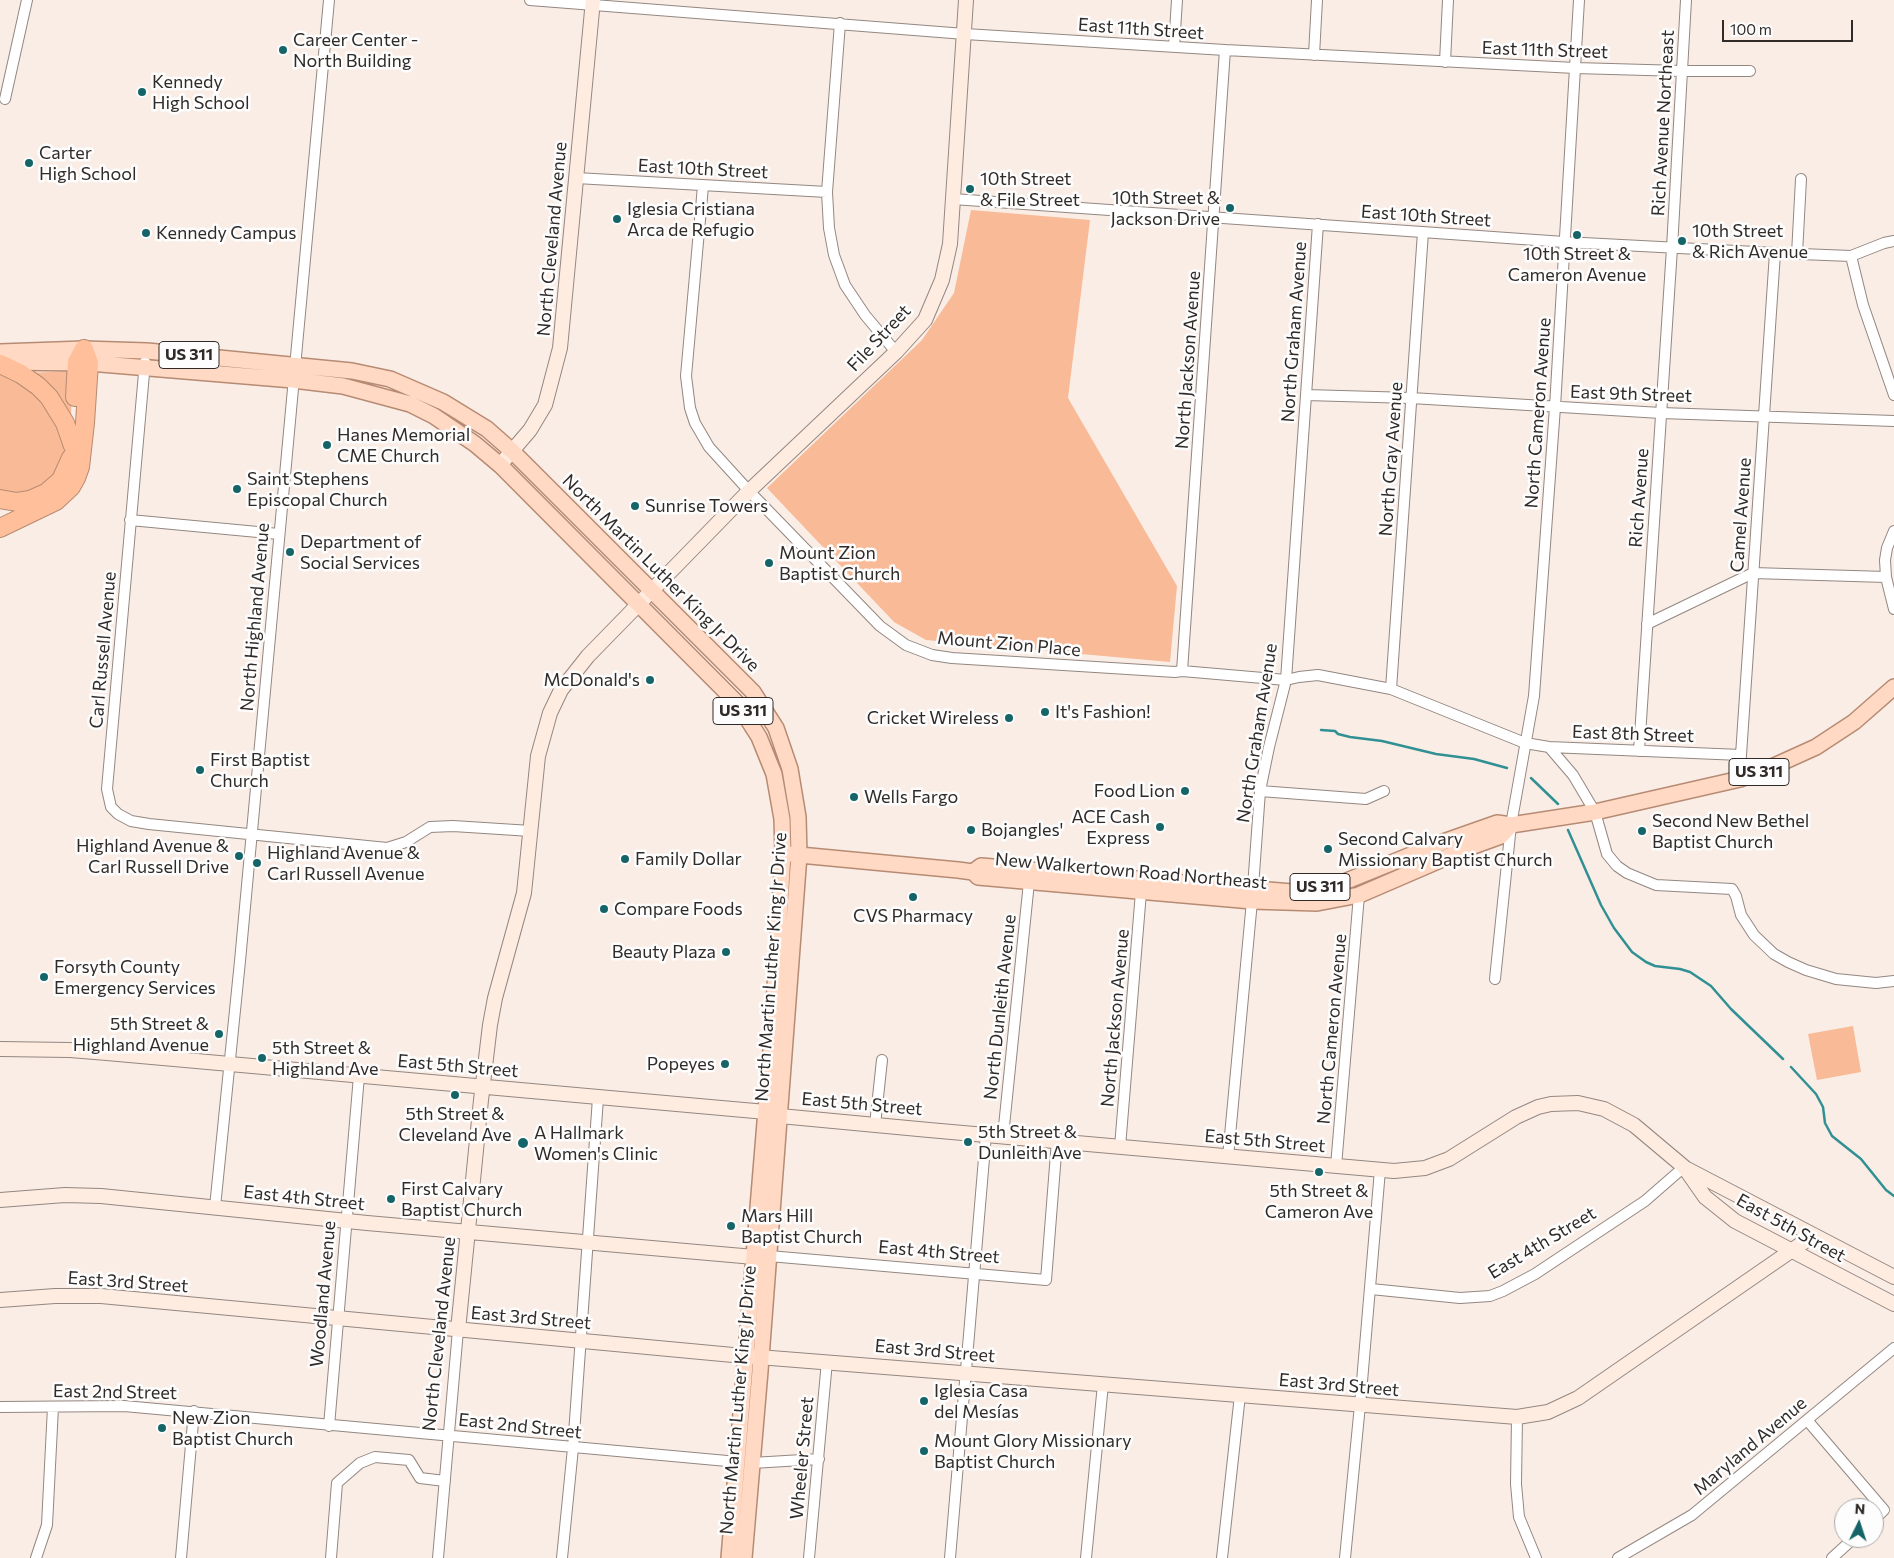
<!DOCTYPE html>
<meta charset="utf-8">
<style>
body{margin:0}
#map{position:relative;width:1894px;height:1558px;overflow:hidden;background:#faede6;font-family:Commissioner,sans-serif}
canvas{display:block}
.north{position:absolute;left:1834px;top:1498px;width:50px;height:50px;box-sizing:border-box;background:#fdfdfd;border:1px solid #aba9a8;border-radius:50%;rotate:4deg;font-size:14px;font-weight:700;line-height:20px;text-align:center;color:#302b29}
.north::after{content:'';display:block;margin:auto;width:18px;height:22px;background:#156467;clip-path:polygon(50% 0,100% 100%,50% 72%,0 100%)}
.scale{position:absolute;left:1722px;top:20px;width:131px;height:22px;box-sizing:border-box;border:2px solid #302b29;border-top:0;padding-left:6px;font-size:15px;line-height:18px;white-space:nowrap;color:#302b29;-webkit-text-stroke:4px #fdfdfd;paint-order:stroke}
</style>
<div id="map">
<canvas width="1894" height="1558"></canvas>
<div class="north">N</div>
<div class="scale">100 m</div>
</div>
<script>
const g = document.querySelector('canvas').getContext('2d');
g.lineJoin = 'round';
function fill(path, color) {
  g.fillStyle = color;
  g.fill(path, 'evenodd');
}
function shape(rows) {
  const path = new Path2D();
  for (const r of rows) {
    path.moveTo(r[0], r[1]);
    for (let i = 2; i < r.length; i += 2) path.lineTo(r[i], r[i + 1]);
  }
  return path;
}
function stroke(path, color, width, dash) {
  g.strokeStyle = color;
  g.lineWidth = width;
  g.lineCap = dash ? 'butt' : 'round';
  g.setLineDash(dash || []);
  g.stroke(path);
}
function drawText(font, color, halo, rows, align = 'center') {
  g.font = font + ' Commissioner,sans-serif';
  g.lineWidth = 5;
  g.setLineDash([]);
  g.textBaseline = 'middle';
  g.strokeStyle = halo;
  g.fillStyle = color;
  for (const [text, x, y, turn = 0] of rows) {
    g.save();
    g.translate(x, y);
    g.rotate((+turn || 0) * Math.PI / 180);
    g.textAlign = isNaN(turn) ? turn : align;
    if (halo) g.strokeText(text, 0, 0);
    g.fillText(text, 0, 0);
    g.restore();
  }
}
const green = shape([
 [971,210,1090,220,1068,398,1177,586,1170,662,926,640,894,622,767,488,922,340,954,293],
 [72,371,71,422,27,373],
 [0,373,39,393,66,440,66,458,64,465,32,495,0,493],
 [1853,1026,1861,1072,1817,1080,1808,1034]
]);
const stream = shape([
 [1321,730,1335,731,1338,734,1350,737,1382,741,1436,754,1474,759,1507,768],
 [1531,778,1558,804],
 [1568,830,1601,905,1614,928,1632,952,1646,962,1655,966,1680,969,1690,972,1711,986,1731,1009,1783,1059],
 [1791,1067,1816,1094,1823,1107,1825,1123,1832,1136,1861,1159,1886,1190,1894,1196]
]);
const street = shape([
 [530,0,965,34,1225,50,1575,68,1682,71,1750,71],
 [840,23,827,192,829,228,834,255,845,285,865,315,896,352],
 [1174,47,1177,0],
 [1314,55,1317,0],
 [1445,62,1448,0],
 [5,99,27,0],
 [576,178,827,192],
 [703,186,686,376,690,408,695,423,709,447,749,491,880,626,906,645,932,655,952,658,1175,672,1182,671,1286,680,1299,677,1318,675,1391,689,1525,743,1549,747,1741,755],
 [953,199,1564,242,1775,253,1851,256,1884,243,1894,241],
 [1797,254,1801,179],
 [1851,256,1863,305,1894,395],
 [145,362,107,789,111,807,118,814,131,821,149,824,387,848,406,842,430,827,453,826,531,831],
 [1306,395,1411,398,1661,413,1894,421],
 [130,520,279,534],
 [1894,531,1887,548,1885,560,1886,577,1894,609],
 [1647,624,1753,573,1886,577],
 [1182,671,1225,50],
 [1391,689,1423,232],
 [1549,747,1573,775,1595,812,1607,854,1617,866,1627,873,1656,885,1732,889,1736,896,1741,915,1754,935,1774,954,1788,962,1806,970,1836,979,1876,983,1894,981],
 [1639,751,1672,248,1686,0],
 [1740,779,1741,755,1775,253],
 [1260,791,1366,799,1384,791],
 [1495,979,1511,825,1534,696,1555,407,1579,0],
 [875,1125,882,1060],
 [1003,1136,1029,882],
 [1120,1147,1141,892],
 [1228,1157,1252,901,1260,791,1269,747,1286,680,1318,224],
 [1336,1166,1359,895],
 [215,1207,240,961,329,0],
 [769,1256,1046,1280,1057,1141],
 [1371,1289,1460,1298,1490,1296,1503,1291,1535,1274,1645,1201,1684,1167],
 [0,1407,124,1406,738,1462],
 [1517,1417,1516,1484,1519,1517,1536,1558],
 [1807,1420,1884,1510,1874,1520],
 [329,1426,359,1076],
 [752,1463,819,1459],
 [36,1558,47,1525,53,1407],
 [181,1558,194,1411],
 [331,1558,337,1483,360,1463,375,1457,409,1460,420,1478,445,1481],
 [438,1558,458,1330],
 [562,1558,573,1448,598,1098],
 [809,1558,827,1361],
 [950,1558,986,1135],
 [1086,1558,1103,1384],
 [1222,1558,1240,1395],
 [1345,1558,1360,1405,1380,1170],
 [1618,1558,1692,1515,1894,1348],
 [1832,1558,1854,1538]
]);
const secondary = shape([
 [500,465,530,430,545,405,560,348,593,0],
 [0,1049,70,1050,107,1053,766,1112,780,1116,929,1130,1394,1171,1425,1168,1449,1159,1516,1117,1538,1107,1551,1104,1578,1103,1604,1109,1634,1125,1684,1167,1705,1197,1735,1221,1894,1304],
 [1687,1169,1894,1277],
 [0,1200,65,1195,101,1196,367,1223,754,1257],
 [0,1300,55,1296,101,1296,733,1355,1517,1417,1548,1412,1578,1398,1814,1235],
 [458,1330,481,1100,490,1025,495,998,524,893,538,756,550,713,561,690,588,656,749,491,896,352,925,320,942,280,950,244,966,0]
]);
const primary = shape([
 [0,352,84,349,147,351,352,371,390,379,443,402,487,429,512,451,753,692,776,728,790,769,798,817,799,855,760,1371,744,1558],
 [0,362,89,363,293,380,343,386,410,404,434,416,475,444,500,465,738,704,759,737,774,774,782,819,783,853,772,1038,729,1558],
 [789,854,958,870,973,872,978,877,1252,901,1317,903,1359,895,1468,848,1501,836,1511,825],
 [973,872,981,866,1292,892,1339,884,1443,842,1497,823,1511,825,1595,812,1740,779,1774,766,1816,747,1854,722,1894,687]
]);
const highway = shape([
 [0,364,21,374,38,386,49,397,65,423,73,446],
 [75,397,77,362,84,349],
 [0,499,17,502,30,500,46,493,61,480,71,458],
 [0,528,56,501,71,487,76,478,80,467,85,423,89,363,84,349]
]);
const markers = [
 [283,50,5,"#156467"],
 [142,92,5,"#156467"],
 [29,163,5,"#156467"],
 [970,189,5,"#156467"],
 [1230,208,5,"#156467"],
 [617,219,5,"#156467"],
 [146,233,5,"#156467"],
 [1577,235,5,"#156467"],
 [1682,241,5,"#156467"],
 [327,445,5,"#156467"],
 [237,489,5,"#156467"],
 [635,506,5,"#156467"],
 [290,552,5,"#156467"],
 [769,563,5,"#156467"],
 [650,680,5,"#156467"],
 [1045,712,5,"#156467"],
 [1009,718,5,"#156467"],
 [200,770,5,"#156467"],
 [1185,791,5,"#156467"],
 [854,797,5,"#156467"],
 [1160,827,5,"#156467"],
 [971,830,5,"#156467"],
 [1642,831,5,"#156467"],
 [1328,849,5,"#156467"],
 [239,856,5,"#156467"],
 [625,859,5,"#156467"],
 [257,863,5,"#156467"],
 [913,897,5,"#156467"],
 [604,909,5,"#156467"],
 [726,952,5,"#156467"],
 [44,977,5,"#156467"],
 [219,1034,5,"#156467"],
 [262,1058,5,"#156467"],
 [725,1064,5,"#156467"],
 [455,1095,5,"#156467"],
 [968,1142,5,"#156467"],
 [523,1143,6,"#156467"],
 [1319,1172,5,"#156467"],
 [391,1199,5,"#156467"],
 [731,1226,5,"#156467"],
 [924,1401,5,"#156467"],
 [162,1428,5,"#156467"],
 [924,1451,5,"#156467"]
];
const shields = [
 [189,355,60],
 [743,711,60],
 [1759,772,60],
 [1320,887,60]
];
const shieldNames = [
 ["US 311",189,355],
 ["US 311",743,711],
 ["US 311",1759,772],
 ["US 311",1320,887]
];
const streetNames = [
 ["East 11th Street",1141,29,4],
 ["East 11th Street",1545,50,2],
 ["Rich Avenue Northeast",1663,123,-87],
 ["East 10th Street",703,169,3],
 ["East 10th Street",1426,216,4],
 ["North Cleveland Avenue",552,239,-85],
 ["North Graham Avenue",1294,332,-86],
 ["File Street",879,338,-47],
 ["North Jackson Avenue",1188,360,-86],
 ["East 9th Street",1631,394,2],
 ["North Cameron Avenue",1538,413,-86],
 ["North Gray Avenue",1391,459,-86],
 ["Rich Avenue",1639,498,-86],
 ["Camel Avenue",1741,515,-86],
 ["North Martin Luther King Jr Drive",661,573,45],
 ["North Highland Avenue",255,617,-85],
 ["Mount Zion Place",1009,644,5],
 ["Carl Russell Avenue",103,650,-85],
 ["North Graham Avenue",1257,733,-81],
 ["East 8th Street",1633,734,2],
 ["New Walkertown Road Northeast",1131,871,5],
 ["North Martin Luther King Jr Drive",771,967,-86],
 ["North Dunleith Avenue",1000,1007,-84],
 ["North Jackson Avenue",1115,1018,-85],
 ["North Cameron Avenue",1332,1029,-85],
 ["East 5th Street",458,1066,5],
 ["East 5th Street",862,1104,5],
 ["East 5th Street",1265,1141,5],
 ["East 4th Street",304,1198,6],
 ["East 5th Street",1791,1228,29],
 ["East 4th Street",1542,1243,-31],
 ["East 4th Street",939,1252,5],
 ["East 3rd Street",128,1282,4],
 ["Woodland Avenue",323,1294,-85],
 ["East 3rd Street",531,1318,5],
 ["North Cleveland Avenue",439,1334,-84],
 ["East 3rd Street",935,1351,5],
 ["East 3rd Street",1339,1385,5],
 ["East 2nd Street",115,1392,1],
 ["North Martin Luther King Jr Drive",738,1400,-85],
 ["East 2nd Street",520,1426,6],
 ["Maryland Avenue",1750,1446,-40],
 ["Wheeler Street",802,1458,-85]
];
const poiNames = [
 ["Career Center -",293,40],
 ["North Building",293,61],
 ["Kennedy",152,82],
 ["High School",152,103],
 ["Carter",39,153],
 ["High School",39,174],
 ["10th Street",980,179],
 ["& File Street",980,200],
 ["10th Street &",1220,198,"right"],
 ["Jackson Drive",1220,219,"right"],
 ["Iglesia Cristiana",627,209],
 ["Arca de Refugio",627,230],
 ["10th Street",1692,231],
 ["& Rich Avenue",1692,252],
 ["Kennedy Campus",156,233],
 ["10th Street &",1577,254,"center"],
 ["Cameron Avenue",1577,275,"center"],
 ["Hanes Memorial",337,435],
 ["CME Church",337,456],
 ["Saint Stephens",247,479],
 ["Episcopal Church",247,500],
 ["Sunrise Towers",645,506],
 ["Department of",300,542],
 ["Social Services",300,563],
 ["Mount Zion",779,553],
 ["Baptist Church",779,574],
 ["McDonald's",640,680,"right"],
 ["It's Fashion!",1055,712],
 ["Cricket Wireless",999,718,"right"],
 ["First Baptist",210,760],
 ["Church",210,781],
 ["Food Lion",1175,791,"right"],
 ["Wells Fargo",864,797],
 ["ACE Cash",1150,817,"right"],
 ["Express",1150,838,"right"],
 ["Second New Bethel",1652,821],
 ["Baptist Church",1652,842],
 ["Bojangles'",981,830],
 ["Second Calvary",1338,839],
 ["Missionary Baptist Church",1338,860],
 ["Highland Avenue &",229,846,"right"],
 ["Carl Russell Drive",229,867,"right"],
 ["Highland Avenue &",267,853],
 ["Carl Russell Avenue",267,874],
 ["Family Dollar",635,859],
 ["Compare Foods",614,909],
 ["CVS Pharmacy",913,916,"center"],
 ["Beauty Plaza",716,952,"right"],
 ["Forsyth County",54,967],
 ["Emergency Services",54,988],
 ["5th Street &",209,1024,"right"],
 ["Highland Avenue",209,1045,"right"],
 ["5th Street &",272,1048],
 ["Highland Ave",272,1069],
 ["Popeyes",715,1064,"right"],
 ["5th Street &",455,1114,"center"],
 ["Cleveland Ave",455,1135,"center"],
 ["5th Street &",978,1132],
 ["Dunleith Ave",978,1153],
 ["A Hallmark",534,1133],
 ["Women's Clinic",534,1154],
 ["First Calvary",401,1189],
 ["Baptist Church",401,1210],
 ["5th Street &",1319,1191,"center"],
 ["Cameron Ave",1319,1212,"center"],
 ["Mars Hill",741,1216],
 ["Baptist Church",741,1237],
 ["Iglesia Casa",934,1391],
 ["del Mesías",934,1412],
 ["New Zion",172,1418],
 ["Baptist Church",172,1439],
 ["Mount Glory Missionary",934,1441],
 ["Baptist Church",934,1462]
];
fill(green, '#f8ba97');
stroke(stream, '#319093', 2.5);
stroke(street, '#938781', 12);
stroke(secondary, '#938781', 16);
stroke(primary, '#b78b73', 18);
stroke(highway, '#b78b73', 20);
stroke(street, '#fff', 10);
stroke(secondary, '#ffece1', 14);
stroke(primary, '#ffd9c3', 15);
stroke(highway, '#ffbf9b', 18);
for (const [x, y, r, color] of markers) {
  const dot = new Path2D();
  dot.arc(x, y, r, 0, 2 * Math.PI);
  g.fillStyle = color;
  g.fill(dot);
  stroke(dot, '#fdfdfd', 2);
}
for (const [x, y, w] of shields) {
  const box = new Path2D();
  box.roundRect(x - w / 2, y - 13.5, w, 27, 4);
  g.fillStyle = '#fdfdfd';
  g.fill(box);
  stroke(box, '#302b29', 1);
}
drawText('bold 16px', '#302b29', null, shieldNames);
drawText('18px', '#302b29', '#fdfdfd', streetNames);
drawText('18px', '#302b29', '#fdfdfd', poiNames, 'left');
</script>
